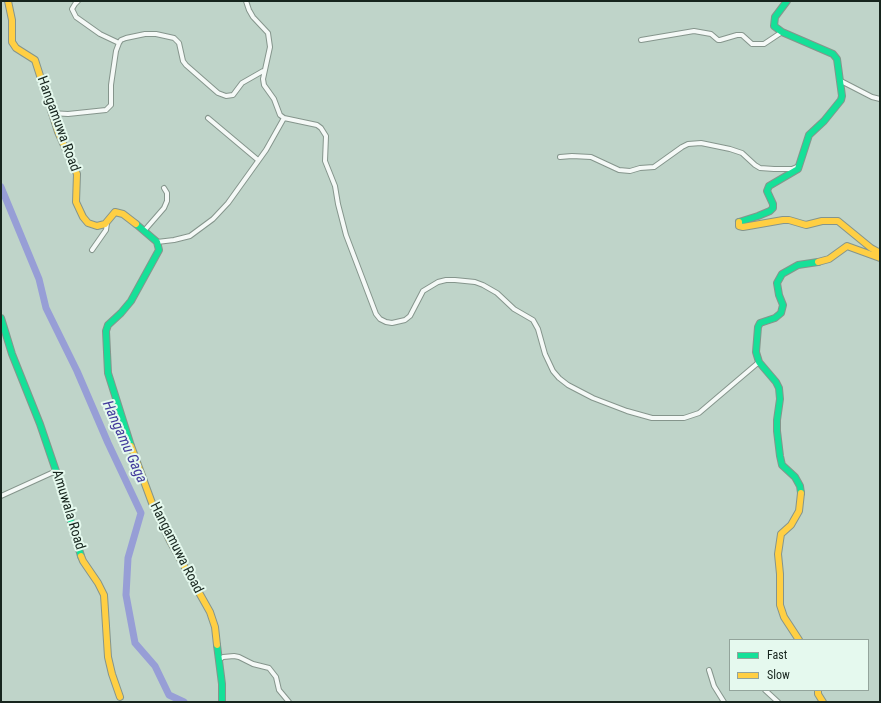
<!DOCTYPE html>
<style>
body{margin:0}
#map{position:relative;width:881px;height:703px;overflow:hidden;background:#bfd4c9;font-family:"Roboto Condensed",sans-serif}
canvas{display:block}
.frame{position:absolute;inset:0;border:2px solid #17251e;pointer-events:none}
.legend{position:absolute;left:729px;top:639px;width:140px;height:52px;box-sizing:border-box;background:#e5f9ee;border:1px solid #93a49b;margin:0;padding:5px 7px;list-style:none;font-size:12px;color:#17251e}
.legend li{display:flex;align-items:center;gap:8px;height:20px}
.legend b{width:20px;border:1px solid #93a49b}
</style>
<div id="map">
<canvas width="881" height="703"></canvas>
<div class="frame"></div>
<ul class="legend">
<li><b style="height:5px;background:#16e098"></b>Fast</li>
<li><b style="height:5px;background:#ffcf43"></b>Slow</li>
</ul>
</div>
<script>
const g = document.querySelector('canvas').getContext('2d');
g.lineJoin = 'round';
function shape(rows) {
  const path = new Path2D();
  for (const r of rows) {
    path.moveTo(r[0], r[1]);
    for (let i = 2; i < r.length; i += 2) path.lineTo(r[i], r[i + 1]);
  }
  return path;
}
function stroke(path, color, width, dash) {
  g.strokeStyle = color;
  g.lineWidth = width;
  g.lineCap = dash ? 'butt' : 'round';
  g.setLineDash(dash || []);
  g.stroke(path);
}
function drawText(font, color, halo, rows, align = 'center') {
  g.font = font + ' "Roboto Condensed",sans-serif';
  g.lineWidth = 4;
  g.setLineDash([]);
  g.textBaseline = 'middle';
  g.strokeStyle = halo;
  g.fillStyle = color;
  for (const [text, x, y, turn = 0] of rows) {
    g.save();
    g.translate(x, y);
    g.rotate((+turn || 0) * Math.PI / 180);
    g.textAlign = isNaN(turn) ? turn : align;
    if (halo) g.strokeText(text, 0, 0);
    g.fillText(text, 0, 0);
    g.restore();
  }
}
const river = shape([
 [1,187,39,279,46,308,77,371,108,443,141,513,128,558,126,595,135,643,155,666,169,695,184,702]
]);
const street = shape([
 [78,1,75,4,72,9,76,17,100,34,119,43],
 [246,1,249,10,253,17,268,33,270,47,263,79,264,85,274,99,280,115,284,118],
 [641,40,694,31,711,34,718,40,720,40,737,35,742,35,752,44,764,44,782,32],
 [839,80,872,97,880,99],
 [51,113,68,114,106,110,111,105,111,85,116,51,119,43,121,40,126,38,145,34,156,34,174,38,179,43,183,61,186,65,218,93,226,96,233,95,242,83,263,71],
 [208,118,258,160],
 [284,118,317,125,321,128,326,136,325,161,335,186,338,204,346,235,376,314,380,319,386,322,392,323,405,320,410,316,423,291,438,282,446,280,455,280,475,282,483,285,497,293,514,309,533,320,538,329,545,354,553,371,559,378,568,385,593,398,627,411,652,418,684,418,699,413,759,362],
 [560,157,572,156,591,157,619,170,630,171,640,168,654,167,682,147,688,144,701,143,730,149,742,153,755,165,760,168,774,169,792,169,799,166],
 [144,231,164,208,167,201,167,193,164,188],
 [157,242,174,240,190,236,213,219,228,203,266,150,284,118],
 [92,250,106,230,107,223],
 [1,496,56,471],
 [219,660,223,657,234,656,239,657,253,664,269,668,276,677,279,690,289,702],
 [709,670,714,686,724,702],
 [765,690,778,702]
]);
const fast = shape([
 [739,222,758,216,770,211,773,208,773,204,767,191,769,186,798,169,809,135,824,121,841,100,842,96,837,59,833,54,782,32,774,26,775,17,787,1],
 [1,318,12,354,40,424,56,471,81,556],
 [131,446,108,373,106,331,108,325,121,313,131,301,159,250,157,242,136,224],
 [801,493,800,486,795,477,782,465,780,456,777,431,777,420,780,399,779,388,776,382,759,362,756,352,758,327,760,323,775,318,781,313,783,305,779,295,777,283,782,274,798,265,818,262],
 [217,645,222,684,222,702]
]);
const slow = shape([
 [8,1,12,20,12,42,16,48,35,60,58,132,77,174,76,202,83,217,88,223,97,226,105,224,115,212,123,214,136,224],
 [739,222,739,226,743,227,783,220,789,220,806,225,822,221,838,221,871,248,880,253],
 [818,262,829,259,847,246,880,258],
 [131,446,152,503,170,541,210,612,215,627,217,645],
 [81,556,83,561,98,583,104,595,108,657,112,674,120,697],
 [799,640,784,617,780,605,780,574,778,554,781,534,791,525,799,511,801,493],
 [818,690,818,694,823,702]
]);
const streetNames = [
 ["Hangamuwa Road",58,124,70],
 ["Amuwala Road",68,510,73],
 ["Hangamuwa Road",176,548,63]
];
const waterNames = [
 ["Hangamu Gaga",124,442,66]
];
stroke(river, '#979ed6', 7);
stroke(street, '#85958c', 6);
stroke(fast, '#85958c', 8);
stroke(slow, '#85958c', 8);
stroke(street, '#f5f9f7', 4);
stroke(fast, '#16e098', 6);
stroke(slow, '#ffcf43', 6);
drawText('14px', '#17251e', '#e5f9ee', streetNames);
drawText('italic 15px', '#433a9c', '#e5f9ee', waterNames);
</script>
